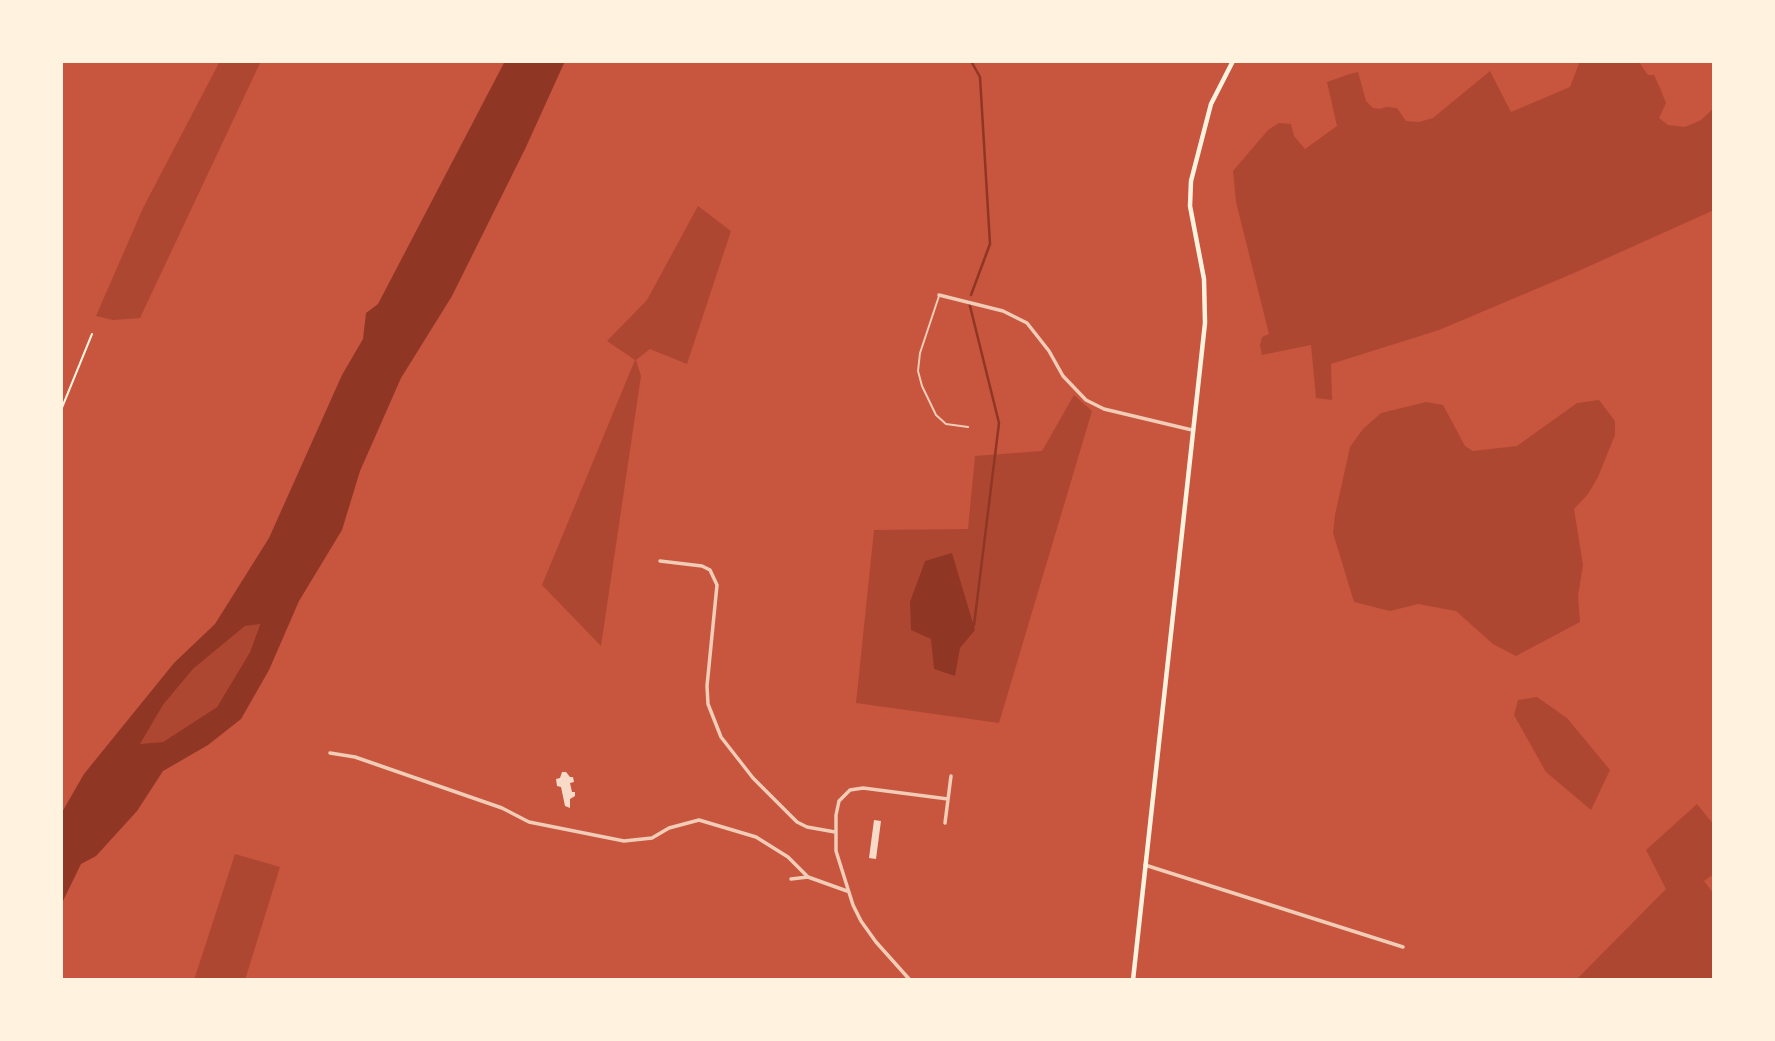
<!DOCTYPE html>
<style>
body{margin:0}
#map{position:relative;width:1775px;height:1041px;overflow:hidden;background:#c8553d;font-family:"Work Sans",sans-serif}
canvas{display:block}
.frame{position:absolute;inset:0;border:63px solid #fff3e0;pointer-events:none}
</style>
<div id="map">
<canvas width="1775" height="1041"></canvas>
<div class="frame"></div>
</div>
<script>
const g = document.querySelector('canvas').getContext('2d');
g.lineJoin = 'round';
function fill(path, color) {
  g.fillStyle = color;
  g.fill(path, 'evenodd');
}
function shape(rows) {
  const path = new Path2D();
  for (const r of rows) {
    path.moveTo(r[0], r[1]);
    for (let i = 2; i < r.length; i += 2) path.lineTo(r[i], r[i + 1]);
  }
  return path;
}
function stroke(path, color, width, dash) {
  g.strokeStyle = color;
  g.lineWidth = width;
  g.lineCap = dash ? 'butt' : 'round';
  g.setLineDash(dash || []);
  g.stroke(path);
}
const green = shape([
 [220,61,261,61,140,318,113,320,96,316,143,208],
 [1580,61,1638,61,1648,75,1654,75,1660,88,1666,103,1659,118,1668,125,1685,127,1701,120,1714,108,1714,210,1574,273,1439,330,1331,364,1332,400,1316,398,1311,345,1262,355,1260,345,1262,337,1269,334,1236,202,1233,171,1268,130,1279,123,1291,124,1294,136,1305,149,1337,126,1327,82,1350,74,1358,72,1366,101,1373,108,1380,109,1386,107,1397,108,1406,121,1419,122,1433,118,1490,71,1511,112,1570,87],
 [698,206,731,231,687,364,650,349,636,360,641,376,601,646,542,585,635,360,607,341,647,300],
 [1074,395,1092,411,999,723,856,703,874,530,968,529,975,456,1042,451],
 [1599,400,1615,421,1615,435,1598,477,1588,494,1574,509,1583,565,1578,596,1580,622,1516,656,1493,644,1456,611,1418,604,1390,611,1354,602,1333,533,1335,515,1350,447,1363,429,1381,413,1426,402,1443,405,1465,446,1473,451,1517,446,1577,403],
 [260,623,250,652,217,707,163,742,139,745,163,705,193,669,245,626],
 [1537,697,1567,718,1610,770,1591,810,1546,772,1514,715,1518,700],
 [1697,804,1714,825,1714,874,1704,881,1714,894,1714,980,1576,980,1666,889,1646,850],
 [235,854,280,867,245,980,194,980]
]);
const water = shape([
 [505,61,565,61,526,147,452,296,401,378,360,471,342,530,299,601,269,670,241,719,208,745,163,771,137,811,96,856,81,864,61,905,61,814,84,774,174,663,215,624,269,538,342,375,363,339,366,313,378,304],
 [260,624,250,652,217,707,163,742,140,744,163,705,193,669,245,626],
 [952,553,975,630,960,648,955,676,934,669,931,639,911,630,910,602,925,561]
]);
const stream = shape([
 [971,295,990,244,980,77,971,61],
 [969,302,999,423,974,625]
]);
const building = shape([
 [562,772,566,772,570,777,573,777,574,782,570,783,572,792,575,792,575,796,570,799,570,808,565,806,561,787,557,786,556,779,560,778],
 [874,820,881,821,876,859,869,858]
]);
const path = shape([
 [61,410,92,334]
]);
const service = shape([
 [939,296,920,353,918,371,922,386,936,415,946,424,968,427]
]);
const minor = shape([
 [939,295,1003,311,1027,323,1049,351,1063,376,1086,400,1104,409,1192,430],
 [660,561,702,566,710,570,717,585,707,686,708,704,721,737,753,778,797,822,807,827,835,832],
 [330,753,355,757,502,808,529,822,624,841,652,838,669,828,699,820,756,837,788,857,808,877],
 [945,823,951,776],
 [1145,865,1403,947],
 [791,879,808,877,847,891],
 [910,980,876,942,861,921,853,905,836,851,836,815,839,801,850,790,863,788,948,799]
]);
const secondary = shape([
 [1133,980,1205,323,1204,279,1190,206,1191,181,1211,104,1233,61]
]);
fill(green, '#ae4732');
fill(water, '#8f3625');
stroke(stream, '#8f3625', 2.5);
fill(building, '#f7dbc8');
stroke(path, '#fff3e0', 2);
stroke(service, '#f1ccb7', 2);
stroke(minor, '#f1ccb7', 3.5);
stroke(secondary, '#fff3e0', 4.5);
</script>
